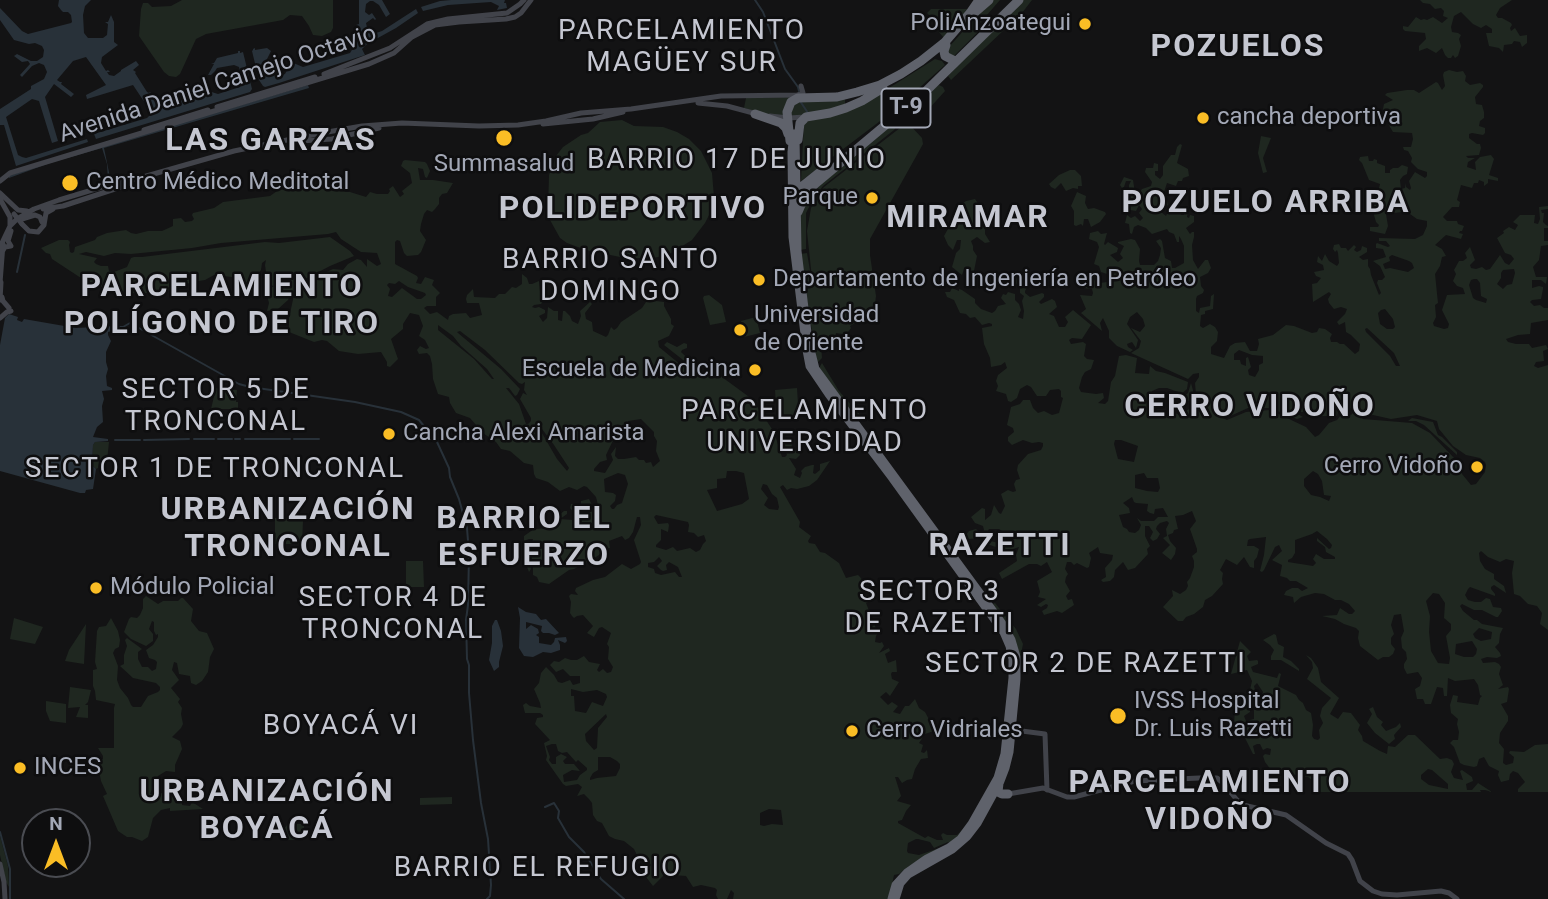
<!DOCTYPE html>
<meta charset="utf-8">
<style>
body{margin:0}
#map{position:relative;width:1548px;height:899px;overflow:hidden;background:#131314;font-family:Roboto,sans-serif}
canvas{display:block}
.north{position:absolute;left:21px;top:808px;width:70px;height:70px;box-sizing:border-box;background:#0e0e0f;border:2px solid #4a4c52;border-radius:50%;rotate:0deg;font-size:19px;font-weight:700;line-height:28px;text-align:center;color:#a3a8b6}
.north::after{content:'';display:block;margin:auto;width:24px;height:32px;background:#fabd25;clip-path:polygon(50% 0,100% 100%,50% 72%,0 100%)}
</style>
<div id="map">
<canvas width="1548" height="899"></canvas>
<div class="north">N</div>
</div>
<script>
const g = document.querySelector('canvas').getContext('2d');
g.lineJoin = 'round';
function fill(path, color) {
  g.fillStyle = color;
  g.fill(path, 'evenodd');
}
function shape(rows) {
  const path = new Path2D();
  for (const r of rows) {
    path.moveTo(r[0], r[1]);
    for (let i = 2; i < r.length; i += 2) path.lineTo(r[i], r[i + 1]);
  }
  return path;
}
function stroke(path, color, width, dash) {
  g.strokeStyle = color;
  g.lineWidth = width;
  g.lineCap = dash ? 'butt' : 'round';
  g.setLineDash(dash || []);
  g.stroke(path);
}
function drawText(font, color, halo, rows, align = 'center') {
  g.font = font + ' Roboto,sans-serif';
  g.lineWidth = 5;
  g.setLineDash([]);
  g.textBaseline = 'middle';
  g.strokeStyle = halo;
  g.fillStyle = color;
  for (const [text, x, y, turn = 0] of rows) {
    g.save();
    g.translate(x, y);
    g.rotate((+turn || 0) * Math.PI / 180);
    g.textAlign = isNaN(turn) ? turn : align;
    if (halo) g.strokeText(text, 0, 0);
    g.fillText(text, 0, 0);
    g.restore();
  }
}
const green = shape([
 [182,0,333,0,333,28,331,32,322,36,313,35,309,26,302,16,290,15,283,20,206,34,196,39,180,74,176,77,169,76,164,72,139,36,141,9,143,3,148,3,152,7,171,6],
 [991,0,1000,0,980,23,981,29,953,57,948,57,948,48],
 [1023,0,1032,0,1022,13,951,80,948,76],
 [1420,0,1512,0,1500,8,1496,15,1498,18,1502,18,1511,23,1512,25,1510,28,1511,31,1515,28,1520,36,1527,35,1527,43,1522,47,1520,42,1514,41,1512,44,1504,45,1503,52,1499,48,1489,46,1486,33,1492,33,1492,29,1486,25,1481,28,1473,24,1461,12,1454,16,1451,27,1452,32,1458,33,1461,35,1459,39,1461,46,1458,56,1455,58,1453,55,1451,58,1448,58,1445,55,1442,48,1436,53,1427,48,1419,51,1419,46,1426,39,1425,33,1405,31,1403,29,1403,26,1408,27,1416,17,1421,20,1424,19,1427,20,1433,17,1442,23,1448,18,1443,16,1444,11,1441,8,1435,9,1430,4,1423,3],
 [931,9,968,9,944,38,938,31,939,25,927,13],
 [935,59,942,61,945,65,892,112,801,181,804,122,833,115,862,105],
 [1449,70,1457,72,1463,71,1466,76,1465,81,1470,85,1480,83,1483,85,1483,87,1475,97,1476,104,1482,105,1484,112,1484,118,1480,121,1479,126,1485,128,1485,133,1483,135,1472,133,1469,134,1469,138,1477,144,1480,144,1481,148,1479,155,1466,156,1468,158,1475,158,1468,162,1467,167,1476,170,1475,162,1480,157,1491,155,1494,159,1489,175,1498,178,1498,181,1488,179,1488,183,1484,186,1484,182,1479,180,1478,183,1474,183,1472,188,1461,185,1457,200,1460,202,1459,207,1452,207,1443,217,1447,221,1457,221,1458,224,1464,226,1462,231,1460,231,1459,233,1463,234,1461,239,1446,235,1435,245,1442,249,1446,256,1442,257,1440,266,1435,274,1438,303,1435,305,1436,317,1433,323,1434,326,1444,329,1448,328,1449,324,1442,310,1447,295,1465,294,1463,288,1457,286,1453,281,1456,274,1454,270,1459,261,1463,261,1467,258,1465,253,1470,247,1475,260,1470,265,1471,268,1476,269,1482,267,1486,270,1490,269,1500,255,1505,263,1509,265,1514,259,1511,255,1505,253,1497,238,1504,233,1503,231,1509,227,1515,230,1518,225,1513,222,1520,215,1535,215,1534,223,1538,224,1540,219,1539,207,1548,206,1548,209,1541,210,1542,213,1544,213,1543,222,1546,225,1548,226,1548,228,1544,228,1544,241,1548,241,1548,245,1541,246,1539,260,1533,267,1536,277,1547,277,1546,284,1541,280,1532,280,1532,288,1539,286,1543,287,1543,289,1541,299,1532,300,1530,302,1534,306,1540,305,1544,308,1548,308,1548,320,1531,323,1530,334,1518,335,1506,339,1508,342,1516,344,1529,344,1532,348,1546,345,1548,349,1543,351,1544,361,1536,362,1534,366,1538,368,1548,365,1548,630,1540,624,1542,613,1537,606,1528,604,1520,596,1514,594,1512,573,1514,561,1506,559,1500,562,1488,557,1481,551,1479,553,1480,561,1485,569,1494,574,1494,579,1504,586,1506,593,1494,585,1491,587,1491,589,1495,594,1495,596,1470,587,1468,589,1465,595,1468,600,1475,602,1481,602,1486,598,1490,599,1493,607,1501,608,1502,611,1498,617,1496,617,1482,610,1474,610,1462,604,1460,606,1463,611,1474,620,1477,620,1482,624,1503,628,1500,634,1499,643,1495,647,1500,653,1501,656,1497,658,1487,657,1481,659,1483,663,1495,662,1499,664,1501,667,1499,674,1503,685,1498,689,1508,687,1509,689,1507,702,1501,704,1508,716,1508,721,1500,733,1499,743,1504,749,1503,763,1506,765,1513,763,1514,757,1509,753,1510,751,1524,752,1535,745,1548,744,1548,792,1518,792,1518,789,1525,782,1518,773,1513,771,1510,774,1509,780,1501,782,1498,775,1499,771,1489,766,1484,757,1479,759,1477,766,1474,767,1464,765,1460,763,1454,747,1450,743,1453,740,1458,740,1459,732,1457,724,1458,719,1451,713,1450,705,1453,695,1458,696,1457,702,1478,705,1480,698,1482,696,1480,695,1478,685,1474,679,1455,681,1448,678,1447,696,1444,696,1443,688,1437,687,1431,704,1425,704,1423,699,1417,699,1415,689,1420,686,1422,678,1418,672,1407,674,1404,668,1404,664,1407,659,1406,652,1402,648,1401,638,1404,631,1401,614,1394,615,1391,625,1394,634,1391,638,1391,644,1395,649,1393,654,1389,657,1383,657,1378,660,1360,646,1358,638,1359,631,1356,628,1344,624,1335,619,1322,616,1337,615,1340,608,1349,614,1352,614,1355,611,1349,604,1341,600,1335,600,1324,594,1315,593,1301,597,1294,603,1293,597,1284,595,1286,591,1292,588,1298,588,1302,591,1308,588,1296,581,1290,581,1287,578,1280,576,1282,565,1272,560,1282,551,1279,545,1275,547,1264,570,1262,572,1260,571,1264,555,1266,537,1250,539,1248,540,1247,546,1254,546,1259,549,1257,557,1254,561,1254,568,1250,567,1244,557,1237,565,1226,559,1220,570,1223,573,1222,579,1223,584,1212,596,1205,600,1203,607,1194,614,1186,617,1183,621,1178,621,1163,607,1173,596,1172,590,1180,594,1186,590,1188,586,1187,582,1190,578,1194,567,1194,561,1192,556,1197,552,1197,549,1190,529,1196,521,1192,511,1183,515,1175,516,1178,529,1174,530,1173,533,1168,535,1170,541,1176,548,1175,554,1171,560,1162,553,1170,545,1163,538,1167,536,1166,529,1169,523,1167,521,1160,523,1157,526,1156,529,1160,534,1157,539,1153,541,1150,538,1153,532,1149,526,1145,526,1145,536,1150,546,1147,549,1148,554,1135,568,1128,570,1123,562,1115,570,1114,577,1110,581,1103,582,1101,580,1106,577,1105,568,1112,560,1113,555,1100,553,1098,547,1089,553,1091,558,1089,567,1087,568,1077,563,1074,565,1071,562,1067,562,1065,569,1068,574,1066,577,1065,582,1070,591,1066,596,1068,600,1072,599,1074,605,1062,613,1057,611,1044,615,1042,611,1047,608,1048,605,1046,604,1041,607,1037,605,1046,599,1038,597,1040,592,1037,581,1052,572,1047,562,1041,566,1037,564,1029,564,1002,579,999,573,1017,561,1016,555,1019,547,1007,551,990,545,982,543,981,542,985,540,1004,544,1008,535,999,529,989,529,985,536,980,538,968,539,966,535,969,531,976,529,978,531,978,535,981,535,984,530,983,526,975,523,971,517,982,508,985,509,985,520,991,515,994,505,999,513,1001,514,1005,506,1001,494,1008,490,1013,492,1016,491,1014,484,1016,480,1020,479,1017,470,1018,465,1028,454,1041,450,1043,446,1043,443,1039,442,1032,443,1023,440,1012,445,1008,441,1008,437,1014,432,1013,428,1007,425,1011,407,1020,404,1023,400,1030,400,1033,408,1038,413,1044,411,1052,415,1059,413,1063,398,1061,397,1061,391,1059,389,1050,390,1046,396,1037,396,1031,387,1027,385,1020,389,1017,398,1011,402,1008,401,1006,394,996,391,998,386,996,381,998,375,1007,368,1005,362,1001,365,991,367,990,358,984,344,982,328,992,326,992,324,989,323,982,325,975,317,970,318,966,314,960,313,954,300,947,297,945,292,950,292,952,288,959,291,959,289,962,290,975,299,975,303,981,309,992,313,995,311,998,306,1006,304,1001,298,1003,294,1006,295,1008,292,1015,294,1015,300,1019,304,1021,310,1018,317,1023,319,1024,311,1022,301,1024,296,1020,293,1020,285,1014,283,1016,278,1028,286,1025,291,1025,293,1030,297,1042,293,1044,294,1044,297,1039,302,1041,304,1052,299,1055,301,1057,307,1049,314,1054,316,1059,327,1065,327,1068,322,1065,317,1073,310,1091,325,1082,339,1072,338,1069,340,1071,344,1083,342,1086,344,1084,356,1087,359,1094,360,1091,369,1085,372,1082,377,1079,388,1081,392,1096,394,1103,393,1104,398,1098,403,1105,404,1108,401,1111,382,1115,376,1119,356,1126,355,1137,358,1135,373,1149,374,1150,366,1156,371,1165,373,1188,382,1187,389,1176,399,1174,405,1173,404,1174,396,1177,396,1178,392,1167,388,1159,388,1152,391,1151,411,1154,415,1166,415,1172,411,1179,415,1191,408,1194,402,1181,399,1188,393,1191,383,1195,398,1200,404,1207,407,1196,395,1195,383,1199,377,1199,373,1193,374,1188,379,1131,353,1139,348,1141,341,1131,328,1140,332,1145,326,1143,319,1137,312,1130,317,1127,324,1138,340,1136,348,1132,342,1127,344,1128,347,1133,350,1130,352,1117,346,1109,338,1109,331,1103,318,1100,323,1102,331,1081,313,1086,309,1080,295,1092,296,1093,293,1092,289,1083,288,1095,280,1100,283,1107,282,1108,279,1107,274,1101,272,1099,266,1094,264,1099,247,1097,242,1089,239,1090,233,1098,231,1101,234,1107,233,1104,244,1105,245,1108,242,1118,248,1117,252,1110,255,1118,262,1123,258,1120,254,1124,246,1118,243,1118,242,1131,239,1135,240,1140,249,1139,261,1140,265,1154,265,1158,261,1160,255,1161,248,1156,241,1160,239,1162,241,1165,258,1171,261,1172,268,1175,268,1184,263,1184,246,1181,239,1179,236,1179,242,1177,242,1174,234,1169,232,1167,229,1152,234,1146,228,1138,225,1134,227,1132,234,1130,233,1129,224,1125,223,1127,215,1131,218,1135,216,1140,221,1143,218,1139,213,1142,209,1139,205,1136,211,1130,210,1128,201,1125,201,1124,198,1129,193,1129,185,1131,181,1126,181,1124,187,1122,188,1120,185,1124,177,1133,180,1135,193,1139,193,1142,189,1151,186,1152,182,1145,172,1146,168,1153,168,1154,163,1158,164,1158,171,1155,171,1155,175,1160,179,1163,175,1163,166,1171,155,1175,155,1177,147,1180,144,1182,145,1177,163,1188,169,1189,176,1183,178,1182,181,1178,181,1176,186,1167,183,1163,195,1163,198,1167,199,1168,205,1162,207,1161,212,1166,216,1168,212,1180,208,1181,215,1184,215,1184,210,1188,211,1187,217,1189,218,1190,215,1194,216,1194,222,1186,228,1190,234,1192,232,1194,232,1194,237,1192,245,1193,260,1198,269,1205,260,1208,260,1211,268,1208,273,1200,277,1201,286,1204,290,1203,293,1197,296,1196,299,1196,311,1199,313,1200,308,1210,306,1211,296,1214,294,1213,309,1205,311,1205,314,1201,315,1200,326,1203,328,1210,324,1215,327,1218,332,1217,341,1211,347,1211,354,1224,358,1230,346,1235,343,1245,342,1250,351,1257,351,1259,344,1258,339,1273,335,1286,325,1294,326,1312,333,1317,332,1319,328,1325,329,1332,334,1330,338,1331,342,1337,342,1340,344,1344,344,1355,354,1359,351,1360,344,1351,335,1346,332,1345,322,1339,325,1337,322,1345,314,1347,309,1341,307,1334,309,1329,303,1328,299,1331,294,1329,292,1313,302,1312,284,1317,283,1321,278,1316,276,1314,272,1324,270,1323,265,1317,262,1318,256,1322,261,1325,254,1329,261,1337,266,1339,263,1338,253,1337,250,1335,252,1333,249,1334,245,1339,244,1341,248,1346,248,1348,251,1354,245,1356,247,1354,250,1357,252,1361,250,1362,246,1367,248,1367,252,1359,257,1363,260,1368,259,1368,266,1370,269,1371,275,1379,295,1381,293,1377,283,1378,280,1382,280,1385,277,1380,266,1373,261,1386,257,1383,249,1376,248,1376,244,1377,243,1388,247,1390,246,1386,241,1379,241,1379,238,1415,239,1423,235,1427,226,1427,221,1417,219,1410,214,1402,212,1386,214,1388,226,1385,234,1370,231,1370,227,1378,227,1379,225,1376,222,1374,215,1375,211,1374,203,1376,201,1380,184,1369,180,1362,163,1359,160,1360,157,1368,156,1369,161,1373,161,1374,159,1377,160,1377,163,1385,166,1385,173,1390,173,1390,170,1393,168,1398,168,1402,165,1408,167,1407,174,1403,176,1400,180,1401,189,1405,188,1406,183,1406,187,1410,190,1411,188,1409,181,1415,172,1425,178,1427,176,1427,172,1418,169,1411,162,1412,158,1408,151,1404,150,1403,147,1411,147,1413,139,1412,133,1393,132,1384,117,1383,109,1384,104,1393,100,1385,95,1387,93,1407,90,1414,90,1419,93,1436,82,1438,83,1442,90,1445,86,1443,75,1444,72],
 [1392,255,1409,261,1412,263,1414,268,1408,272,1390,268,1385,269,1383,264,1390,261,1389,257],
 [1514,269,1515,273,1512,284,1507,285,1503,289,1497,284,1501,278,1501,273,1503,270],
 [1474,279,1477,279,1480,283,1481,296,1487,299,1486,303,1476,300,1473,298,1469,285,1471,280],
 [1385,309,1393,319,1395,327,1393,329,1387,329,1380,324,1378,313,1381,310],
 [1367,328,1394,353,1400,366,1396,366,1390,356,1366,332,1365,329],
 [1239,350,1252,355,1263,356,1263,363,1259,365,1259,370,1255,377,1249,375,1248,370,1251,367,1248,357,1246,358,1246,366,1241,364,1240,360,1234,360,1234,354],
 [1334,402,1350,408,1354,411,1353,413,1351,415,1348,413,1341,415,1337,420,1329,423,1319,435,1315,437,1306,427,1270,410,1246,412,1227,420,1217,415,1218,414,1228,417,1248,408,1270,408,1297,419,1303,417,1290,410,1301,412,1308,411,1314,416,1337,416,1338,410,1332,410],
 [1364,413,1391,419,1417,415,1437,421,1439,429,1453,446,1466,455,1480,458,1485,462,1486,465,1485,472,1476,484,1471,485,1462,474,1462,468,1456,460,1430,433,1412,423,1363,419,1361,416],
 [1115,440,1121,440,1138,446,1134,462,1118,459,1114,444],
 [1313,471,1318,474,1322,481,1324,495,1331,496,1329,501,1320,497,1311,495,1304,486,1304,479],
 [1144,473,1147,478,1158,478,1160,488,1158,492,1147,491,1135,488,1135,475],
 [1132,497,1134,502,1136,503,1148,504,1147,511,1150,513,1154,514,1155,509,1163,508,1168,517,1158,517,1154,521,1141,521,1137,518,1141,525,1139,530,1135,533,1129,532,1127,529,1123,527,1119,515,1130,513,1129,508,1123,503],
 [1317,531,1327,539,1332,545,1331,548,1329,549,1317,538,1317,541,1325,547,1326,552,1335,557,1335,559,1324,559,1316,554,1313,559,1316,563,1313,566,1288,562,1288,560,1292,558,1295,553,1295,540,1312,534],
 [1433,593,1439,594,1445,603,1444,618,1451,624,1451,630,1446,636,1450,658,1449,664,1438,663,1431,651,1429,632,1430,616,1426,601],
 [1479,628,1492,632,1491,639,1481,641,1475,638,1473,634],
 [1472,641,1477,649,1476,654,1473,657,1464,657,1455,654,1456,644],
 [939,85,943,87,945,91,918,121,908,111,932,89],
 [792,97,785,105,785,116,765,114,744,108,746,98],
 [845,98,845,105,819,113,791,116,789,109,795,101],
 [902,113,905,115,894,130,823,186,813,199,806,213,806,249,800,250,801,215,807,197],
 [622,120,634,126,663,127,677,132,689,139,701,151,712,173,714,197,712,209,705,223,692,240,668,255,653,258,625,258,586,250,567,243,560,238,550,220,548,210,549,175,556,156,563,147,581,135,588,133,600,122],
 [905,124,909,124,922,138,923,144,870,239,870,255,876,296,875,304,871,309,862,314,862,319,850,326,851,328,848,332,843,334,836,333,835,344,821,345,822,358,817,363,800,254,807,253,813,288,807,231,811,208,816,197,824,187],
 [1261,136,1271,138,1263,158,1267,172,1263,173,1258,153],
 [405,160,425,162,427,164,430,171,427,178,425,177,423,169,418,168,420,180,433,180,453,183,447,193,442,194,439,198,439,204,435,209,432,212,427,210,424,214,421,224,420,231,426,240,421,252,418,255,407,256,404,253,400,241,397,240,395,242,395,264,417,276,418,278,416,283,421,284,425,277,434,280,432,285,440,293,436,297,436,306,427,306,424,308,430,314,437,312,448,320,449,316,453,314,466,313,470,318,482,315,479,303,467,303,466,299,467,295,473,289,474,297,495,298,499,294,505,294,512,287,516,288,522,284,522,274,527,278,529,284,532,284,539,281,540,291,545,299,541,304,534,305,532,307,535,308,539,307,545,310,545,313,539,316,543,322,547,318,548,307,554,311,558,311,558,320,562,321,563,311,565,311,570,316,572,321,578,324,581,316,580,311,590,302,592,304,585,313,586,319,592,322,593,331,606,337,608,335,611,327,614,330,617,328,621,322,642,308,650,296,651,296,656,301,664,302,664,306,671,319,671,324,674,326,669,336,658,341,659,347,681,365,692,371,692,367,664,345,667,342,677,347,684,343,687,344,687,348,682,350,681,352,699,369,705,374,709,373,707,370,699,363,700,361,752,399,774,432,782,457,785,457,787,455,781,436,785,440,793,442,791,448,799,452,800,455,796,459,789,458,796,469,794,475,800,478,802,473,801,471,805,467,812,465,814,465,813,473,815,474,820,470,820,464,830,461,817,480,809,486,797,489,791,488,787,490,783,485,780,487,800,522,799,527,811,536,808,541,809,543,815,544,820,552,825,553,839,563,846,578,858,575,860,577,868,588,868,591,862,592,863,595,867,595,868,599,874,597,875,600,866,603,870,613,874,611,875,614,867,616,867,626,875,625,876,631,878,633,876,636,875,642,880,643,882,642,884,646,879,653,889,648,890,651,885,654,888,663,896,660,897,672,892,672,891,674,892,679,899,682,890,696,886,692,880,697,888,705,892,702,898,706,893,712,900,714,905,706,909,706,915,699,919,708,925,712,933,727,934,731,925,734,919,743,923,745,921,752,924,753,927,750,928,758,921,759,915,769,912,779,907,780,902,783,898,777,895,777,901,796,897,801,911,805,906,811,902,820,898,821,898,823,925,838,928,836,937,840,943,840,941,835,943,833,947,835,957,835,967,825,964,833,950,843,948,842,934,848,930,842,918,839,916,839,908,843,907,851,908,853,919,855,945,846,909,866,899,874,894,875,889,899,733,899,734,893,731,890,727,899,718,899,716,895,717,890,715,888,701,885,693,887,686,876,673,875,668,871,653,886,646,877,645,873,651,865,649,862,637,855,634,849,624,841,615,839,609,836,602,823,597,821,593,815,592,803,589,799,584,794,577,796,582,787,578,784,566,786,563,784,546,760,547,756,544,743,550,740,535,724,537,718,543,717,543,715,540,713,525,713,523,705,526,703,530,706,541,708,540,703,534,689,539,683,541,673,546,667,554,675,558,682,562,683,570,680,573,685,580,683,580,676,570,676,563,669,556,672,550,665,554,661,559,662,565,658,571,660,577,660,584,656,589,662,600,664,597,670,599,672,603,669,607,673,611,672,613,667,608,659,609,647,607,644,611,633,602,627,599,628,594,637,587,633,593,626,583,615,577,616,574,618,572,616,570,613,571,602,569,596,571,594,578,595,575,591,576,588,593,580,605,577,622,564,631,569,640,564,641,562,634,540,641,525,640,517,637,517,633,532,629,538,625,540,622,536,609,541,610,548,603,550,599,555,591,560,574,569,569,570,549,584,539,582,537,577,533,575,533,563,530,560,529,561,531,569,529,572,524,559,525,549,530,548,533,539,529,539,524,541,524,536,534,529,555,528,559,526,557,521,557,517,564,511,567,511,567,514,560,519,573,520,577,522,575,514,570,508,571,504,575,504,575,510,583,512,586,508,581,504,581,501,589,499,593,507,596,508,598,505,596,497,587,487,584,486,577,490,569,487,560,491,548,482,536,478,534,474,533,465,524,463,510,451,501,449,496,442,477,429,476,425,470,418,456,413,450,403,449,397,438,394,433,379,432,364,430,356,427,353,419,354,417,350,420,346,426,349,429,348,425,340,419,336,423,326,419,315,410,313,403,324,403,329,391,339,398,359,390,367,387,366,387,362,381,352,358,354,339,351,327,341,322,340,314,342,289,332,289,318,294,295,290,295,288,300,278,309,267,311,269,303,266,291,274,286,266,284,264,281,266,272,265,265,266,260,262,263,261,270,255,277,244,284,237,283,232,277,214,275,205,280,192,282,168,291,158,291,150,293,131,293,104,288,81,278,52,259,50,254,46,253,41,248,59,240,68,240,70,242,69,245,70,252,72,253,74,252,75,247,95,240,97,237,107,233,126,230,131,233,136,234,148,231,162,231,173,226,173,219,181,218,185,222,192,221,194,219,192,215,193,213,214,208,223,202,270,196,280,189,284,190,301,187,301,175,303,175,313,176,312,188,316,190,329,188,332,191,350,192,366,197,370,192,377,194,388,194,390,191,389,189,393,186,400,197,404,194,402,191,412,183,410,173,401,166,403,161],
 [336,232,341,239,361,252,377,253,381,264,377,266,367,259,367,267,361,260,357,259,348,264,343,270,333,269,314,278,305,280,305,279,330,266,354,256,350,251,330,237,279,243,265,242,142,257,134,257,131,258,127,267,114,272,109,271,108,266,101,266,96,264,94,262,97,258,79,254,86,252,104,256,115,253,131,254,192,248,221,243,328,234],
 [399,281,408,287,425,293,426,295,421,299,417,299,402,288,392,297,388,296,390,289,387,285,389,283,395,284],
 [438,325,453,336,461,346,487,369,494,379,492,379,474,359,438,330],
 [460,331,485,350,519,383,522,384,525,382,524,390,527,395,523,393,520,399,531,418,531,421,528,424,526,424,519,404,506,388,509,388,515,396,517,395,520,389,501,369,458,333,457,332],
 [641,419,654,432,654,436,657,441,656,451,660,461,653,467,651,462,646,463,644,460,639,460,636,457,624,459,618,459,615,456,616,447,611,454,613,460,605,473,594,471,594,469,600,462,607,460,606,455,620,426,629,429,630,427,628,421],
 [539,428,542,429,554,445,569,468,567,471,557,459],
 [727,471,736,471,744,473,749,499,742,504,717,511,707,490,717,488,717,479,726,478],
 [618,473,625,475,628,484,622,503,617,505,614,509,612,509,610,506,615,501,616,495,613,493,605,492,604,479],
 [763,484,767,485,772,494,777,498,779,507,778,510,769,509,764,505,768,498,761,489],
 [656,515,688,522,689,525,688,532,694,533,698,537,704,535,706,541,703,544,700,550,696,552,690,548,677,551,673,547,666,550,656,547,656,545,661,540,661,529,668,532,669,525,668,523,658,524,654,517],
 [659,557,662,561,657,566,661,570,663,571,667,570,666,565,669,562,678,567,682,577,679,577,675,572,661,575,655,573,654,569,648,567,648,563,654,562],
 [571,689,583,692,597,690,606,694,607,697,603,706,592,702,586,713,575,711,574,696,571,696],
 [606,714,607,717,598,728,597,748,594,750,586,741,585,734],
 [552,744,556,744,558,751,562,753,567,752,576,762,578,760,587,768,587,770,580,775,577,780,564,782,563,775,572,770,580,771,574,764,565,764,563,761,567,757,561,754,556,757,556,764,552,764,549,760,550,757,546,746],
 [598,757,610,757,617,761,620,764,620,768,616,776,597,778,590,780,590,778,593,773,598,770],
 [769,809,781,810,783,825,772,824,764,826,760,825,760,813],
 [1070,170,1075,170,1081,176,1082,186,1078,186,1078,189,1073,188,1066,191,1061,183,1055,189,1051,187,1049,184,1059,175],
 [1077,192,1086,196,1085,203,1088,209,1094,208,1105,212,1106,214,1100,222,1091,227,1088,219,1084,219,1083,226,1081,224,1076,226,1074,225,1074,211,1071,206],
 [975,199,983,211,978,221,985,228,985,234,990,242,985,243,977,237,971,241,973,246,973,250,977,256,974,271,978,275,973,283,969,284,966,278,968,269,964,269,962,275,952,267,956,253,960,249,961,240,957,240,953,250,948,245,944,236,962,204,966,201],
 [709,295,722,305,726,322,710,325,703,298,704,296],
 [756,317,760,333,744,337,741,321],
 [822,363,839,391,862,417,859,422,819,368],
 [216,388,237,390,236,402,238,402,238,409,211,409],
 [797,388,799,420,777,421,775,390],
 [1412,418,1433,422,1438,435,1442,437,1457,452,1457,455,1424,425,1416,421,1408,421],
 [95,442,109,442,107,461,99,460,98,468,96,469,92,465,93,445],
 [275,518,301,518,301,521,303,521,302,544,275,544],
 [406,561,423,561,424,587,406,587],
 [146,596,158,604,163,601,178,601,181,598,183,598,193,609,191,621,199,631,207,633,214,649,210,657,208,672,202,681,196,685,191,683,190,676,179,674,177,663,174,662,172,670,179,680,171,688,180,699,178,702,182,708,181,714,183,724,181,728,172,737,180,741,182,749,175,765,175,772,166,771,158,776,150,794,177,792,182,795,183,798,174,798,182,800,182,805,190,806,192,802,203,809,170,811,170,808,161,810,153,818,148,837,142,841,132,837,127,837,118,831,103,796,107,794,101,781,97,761,103,759,103,756,98,748,114,748,114,708,115,704,96,700,95,691,93,686,93,670,97,669,95,662,97,631,99,627,106,626,111,618,118,631,120,640,119,647,115,649,113,653,118,666,117,680,120,688,128,698,131,705,133,707,141,707,148,696,158,692,160,690,160,687,156,683,133,678,120,666,124,664,124,655,127,646,125,640,127,638,142,649,138,652,138,659,142,667,148,667,152,671,156,669,157,662,155,660,149,658,146,650,153,645,158,637,158,634,156,635,154,631,154,622,152,621,149,629,153,634,153,641,146,646,131,639,124,632,129,619,131,617,137,618,140,615,143,608,143,599],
 [995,603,1016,629,1023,644,1019,664,991,605],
 [14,618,43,627,35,644,10,639],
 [86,624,84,664,65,661,69,650],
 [1274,634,1276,635,1278,644,1284,647,1283,657,1291,661,1299,669,1299,671,1281,660,1271,660,1271,656,1274,650,1270,645,1263,640],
 [1240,641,1251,652,1247,656,1249,661,1257,660,1258,661,1258,664,1251,667,1253,672,1277,678,1279,673,1281,674,1278,686,1296,695,1299,700,1303,703,1306,710,1311,713,1313,725,1312,736,1314,739,1318,740,1320,738,1319,730,1323,723,1320,716,1322,708,1331,698,1307,679,1313,668,1312,662,1306,655,1311,658,1318,668,1321,682,1339,698,1330,714,1338,719,1343,712,1351,713,1360,725,1358,730,1362,736,1363,741,1380,751,1387,754,1388,746,1395,747,1408,735,1415,735,1440,759,1447,758,1452,760,1454,764,1451,772,1454,778,1463,780,1460,771,1462,770,1472,777,1473,781,1466,784,1467,790,1472,790,1478,783,1492,792,1485,790,1480,790,1481,792,1317,792,1316,783,1308,777,1283,773,1276,774,1272,779,1269,778,1268,777,1271,770,1265,762,1263,756,1265,754,1270,755,1271,749,1267,748,1263,750,1260,744,1257,744,1253,746,1255,754,1253,754,1245,738,1248,736,1243,730,1246,728,1246,726,1234,728,1235,706,1247,701,1253,693,1250,690,1252,681,1247,670,1231,674],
 [1257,683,1263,692,1261,698,1261,703,1264,706,1254,710,1254,719,1246,721,1244,716,1250,712,1249,704,1258,699,1258,693,1255,690,1254,686],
 [1428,769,1432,770,1448,784,1448,789,1429,785,1421,779,1421,775],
 [70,687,91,690,88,702,85,705,88,705,88,718,76,717,80,707,68,708],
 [46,701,66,704,66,723,50,721,46,711],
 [1373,707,1377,717,1383,722,1381,725,1386,731,1396,727,1400,723,1401,727,1394,735,1395,739,1389,744,1375,733,1367,723,1372,714,1369,709],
 [452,797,452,804,420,805,420,798],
 [288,824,304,824,304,829,301,829,301,839,299,840,282,840,283,830],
 [0,836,8,866,9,887,6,882,0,855]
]);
const water = shape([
 [59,0,91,0,85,6,83,15,84,33,88,38,103,38,107,35,108,24,105,22,108,22,111,15,114,22,114,42,118,45,102,57,101,63,106,71,108,70,110,72,107,72,109,75,114,76,121,71,121,70,136,61,139,65,133,70,136,72,135,73,147,92,149,93,150,92,154,97,172,103,194,97,199,90,202,89,218,94,240,87,243,82,240,72,236,72,240,72,239,67,234,65,217,68,215,71,218,72,215,71,211,75,208,75,214,64,211,63,214,63,217,58,238,53,238,51,240,51,240,53,243,52,252,89,250,92,96,139,94,134,147,118,150,115,151,112,133,85,87,99,86,95,106,85,86,57,73,61,57,80,60,82,62,82,61,84,74,94,71,97,54,84,45,97,58,141,52,143,39,101,32,99,6,117,18,155,22,157,26,158,87,139,88,142,16,166,4,125,0,125,0,109,31,89,31,86,44,79,47,72,44,65,39,63,32,66,22,77,20,75,30,64,28,61,22,62,14,56,17,54,31,61,37,61,43,57,44,50,42,46,35,43,29,44,14,40,0,20,0,8,22,31,28,34,71,23,72,22,71,15,68,12,63,12,61,10,58,6],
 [359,0,382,0,390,14,386,17,379,5,373,1,370,1,366,4,365,12,369,15,372,13,376,19,375,20,373,18,366,23,368,32,373,34,382,31,416,9,418,13,396,28,367,44,362,49,365,55,279,83,265,87,263,86,259,80,252,51,253,50,253,49,255,48,255,50,267,48,271,51,265,63,266,67,280,76,285,74,291,62,303,67,350,53,360,37,359,26,356,25,359,24],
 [451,0,505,0,504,3,506,3,507,8,497,10,499,6,491,2,448,5,423,11,421,7,440,1],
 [308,85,309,88,104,148,111,182,108,183,107,164,102,148,50,163,9,178,8,176,56,160],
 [9,314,18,317,17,320,22,322,24,319,76,328,116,326,115,330,108,332,108,335,111,341,106,352,106,362,108,369,106,376,107,386,112,388,112,390,102,391,104,399,102,406,103,422,97,427,93,437,108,439,108,441,95,442,93,445,92,465,96,469,93,489,86,490,85,493,80,493,0,471,0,345,5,318],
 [518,607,526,612,536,614,541,620,546,619,559,633,555,635,549,633,543,633,541,631,542,626,526,622,526,629,531,625,538,629,539,633,536,635,539,637,539,643,551,645,554,642,555,638,566,637,567,641,565,643,558,640,560,645,560,650,551,653,543,652,533,657,524,656,519,648,520,618],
 [495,620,497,620,501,631,503,646,499,662,499,667,494,671,489,660,492,643,492,626]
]);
const stream = shape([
 [755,0,763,12,785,69,798,87,799,91],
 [800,101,808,113],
 [17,272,25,235],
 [116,327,123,327,130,323,239,384,250,387,355,402,401,412,419,420,437,442,449,468,450,477,459,499,467,528,469,554,468,605,466,620,467,659,469,665,469,693,473,740,481,803,488,839,491,885,490,896,487,899],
 [194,439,214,439],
 [218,439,232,439],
 [235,439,240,439],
 [245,439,290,439],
 [294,439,319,439],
 [115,440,140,440],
 [144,440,189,439],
 [545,807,554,803,559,811,558,818,569,837,584,852,601,879,624,899],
 [0,832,10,869,10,899]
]);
const secondary = shape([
 [324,74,390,48,427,24,448,19,507,13,520,4,524,0],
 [797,95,803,93,801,86],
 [698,103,727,106,757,114],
 [217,107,315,77],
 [770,116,788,118,806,117],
 [543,124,593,119,623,112],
 [144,130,208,110],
 [300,141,332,139,379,128],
 [0,181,10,173,369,64,394,53,412,37,435,25,459,22,506,19,515,17,521,13,531,0],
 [0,193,18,210,27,211],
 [0,199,10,217,10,225],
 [43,209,63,206,124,186],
 [22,219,35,215,40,217,42,222],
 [22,224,29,231,38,232,44,225,46,213,53,209],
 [0,247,10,226,17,219,34,209,59,200,102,187,136,179,234,151,316,134,362,126,402,123,479,126,518,125,546,121,581,113,631,109,721,96,799,95],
 [2,252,5,247,11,246,8,241,11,231],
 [0,283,3,244],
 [2,297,3,301,9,308],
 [0,300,1,282],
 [0,318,7,312,11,311],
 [1014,730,1045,734,1047,790],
 [1008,794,1043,788,1067,797,1074,797,1135,781,1199,778,1217,778,1223,783,1237,800,1243,805,1286,815,1326,843,1348,854,1352,860,1360,881,1373,891,1382,894,1397,895,1441,891,1449,893,1457,899],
 [0,864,4,882,5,899]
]);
const highway = shape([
 [974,13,989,0],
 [946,45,944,51,945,56,955,61],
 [755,114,781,123,786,128,788,134],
 [798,140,800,123,806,117,830,113,846,108,862,101,883,88],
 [790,141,787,112,791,102,798,98,837,97,857,92,880,85,901,74,921,61,945,42,970,13,979,0],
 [795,192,820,172],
 [798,212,804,198,815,184,925,92,1019,0],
 [999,783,998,792,1002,794,1008,794],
 [892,899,896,885,907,873,927,859,949,848,961,839,972,824,998,778,1005,754,1013,678,1013,659,1010,646,1004,632,892,477,829,394,810,366,807,350,793,237,792,152,794,134,795,136,797,251,808,341,815,369,1002,624,1011,640,1016,657,1016,679,1009,752,1005,768,1000,781,977,823,967,836,952,849,908,874,900,883,895,899]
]);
const secondaryBridge = shape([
 [14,214,22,224],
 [1005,729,1014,730]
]);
const markers = [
 [1085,24,7,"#fabd25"],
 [1203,118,7,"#fabd25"],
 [504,138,9,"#fabd25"],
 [70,183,9,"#fabd25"],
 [872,198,7,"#fabd25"],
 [759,280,7,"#fabd25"],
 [740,330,7,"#fabd25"],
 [755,370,7,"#fabd25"],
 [389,434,7,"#fabd25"],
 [1477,467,7,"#fabd25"],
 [96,588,7,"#fabd25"],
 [1118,716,9,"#fabd25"],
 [852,731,7,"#fabd25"],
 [20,768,7,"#fabd25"]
];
const shields = [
 [906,108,49]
];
const shieldNames = [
 ["T-9",906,108]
];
const poiNames = [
 ["PoliAnzoategui",1071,24,"right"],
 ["cancha deportiva",1217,118],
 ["Summasalud",504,165,"center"],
 ["Centro Médico Meditotal",86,183],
 ["Parque",858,198,"right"],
 ["Departamento de Ingeniería en Petróleo",773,280],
 ["Universidad",754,316],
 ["de Oriente",754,344],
 ["Escuela de Medicina",741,370,"right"],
 ["Cancha Alexi Amarista",403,434],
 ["Cerro Vidoño",1463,467,"right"],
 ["Módulo Policial",110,588],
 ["IVSS Hospital",1134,702],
 ["Dr. Luis Razetti",1134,730],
 ["Cerro Vidriales",866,731],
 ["INCES",34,768]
];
const streetNames = [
 ["Avenida Daniel Camejo Octavio",218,85,-18]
];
const quarterNames = [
 ["PARCELAMIENTO",682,32],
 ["MAGÜEY SUR",682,64],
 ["BARRIO 17 DE JUNIO",737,161],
 ["BARRIO SANTO",611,261],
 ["DOMINGO",611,293],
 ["SECTOR 5 DE",216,391],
 ["TRONCONAL",216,423],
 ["PARCELAMIENTO",805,412],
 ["UNIVERSIDAD",805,444],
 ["SECTOR 1 DE TRONCONAL",215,470],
 ["SECTOR 3",930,593],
 ["DE RAZETTI",930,625],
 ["SECTOR 4 DE",393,599],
 ["TRONCONAL",393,631],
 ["SECTOR 2 DE RAZETTI",1086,665],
 ["BOYACÁ VI",341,727],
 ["BARRIO EL REFUGIO",538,869]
];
const districtNames = [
 ["POZUELOS",1238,48],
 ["LAS GARZAS",271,142],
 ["POZUELO ARRIBA",1266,204],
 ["POLIDEPORTIVO",633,210],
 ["MIRAMAR",968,219],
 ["PARCELAMIENTO",222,288],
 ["POLÍGONO DE TIRO",222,325],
 ["CERRO VIDOÑO",1250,408],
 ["URBANIZACIÓN",288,511],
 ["TRONCONAL",288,548],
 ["BARRIO EL",524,520],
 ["ESFUERZO",524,557],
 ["RAZETTI",1000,547],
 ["PARCELAMIENTO",1210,784],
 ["VIDOÑO",1210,821],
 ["URBANIZACIÓN",267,793],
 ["BOYACÁ",267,830]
];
fill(green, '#1f2720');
fill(water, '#283139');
stroke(stream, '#283139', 2);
stroke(secondary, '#41434a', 5);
stroke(highway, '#5f626b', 9);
stroke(secondaryBridge, '#41434a', 5);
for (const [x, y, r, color] of markers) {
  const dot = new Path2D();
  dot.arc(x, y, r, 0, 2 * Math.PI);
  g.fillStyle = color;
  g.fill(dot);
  stroke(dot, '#0e0e0f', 2.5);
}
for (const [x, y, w] of shields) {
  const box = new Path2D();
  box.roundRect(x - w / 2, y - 19.5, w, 39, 5);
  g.fillStyle = '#0e0e0f';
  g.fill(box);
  stroke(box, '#a3a8b6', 2);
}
drawText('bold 23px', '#a3a8b6', null, shieldNames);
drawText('24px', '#a3a8b6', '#0e0e0f', poiNames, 'left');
drawText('24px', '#a3a8b6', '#0e0e0f', streetNames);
g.letterSpacing = '2px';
drawText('28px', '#c5c7d1', '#0e0e0f', quarterNames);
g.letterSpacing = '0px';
g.letterSpacing = '2px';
drawText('bold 32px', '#c5c7d1', '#0e0e0f', districtNames);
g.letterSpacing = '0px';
</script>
